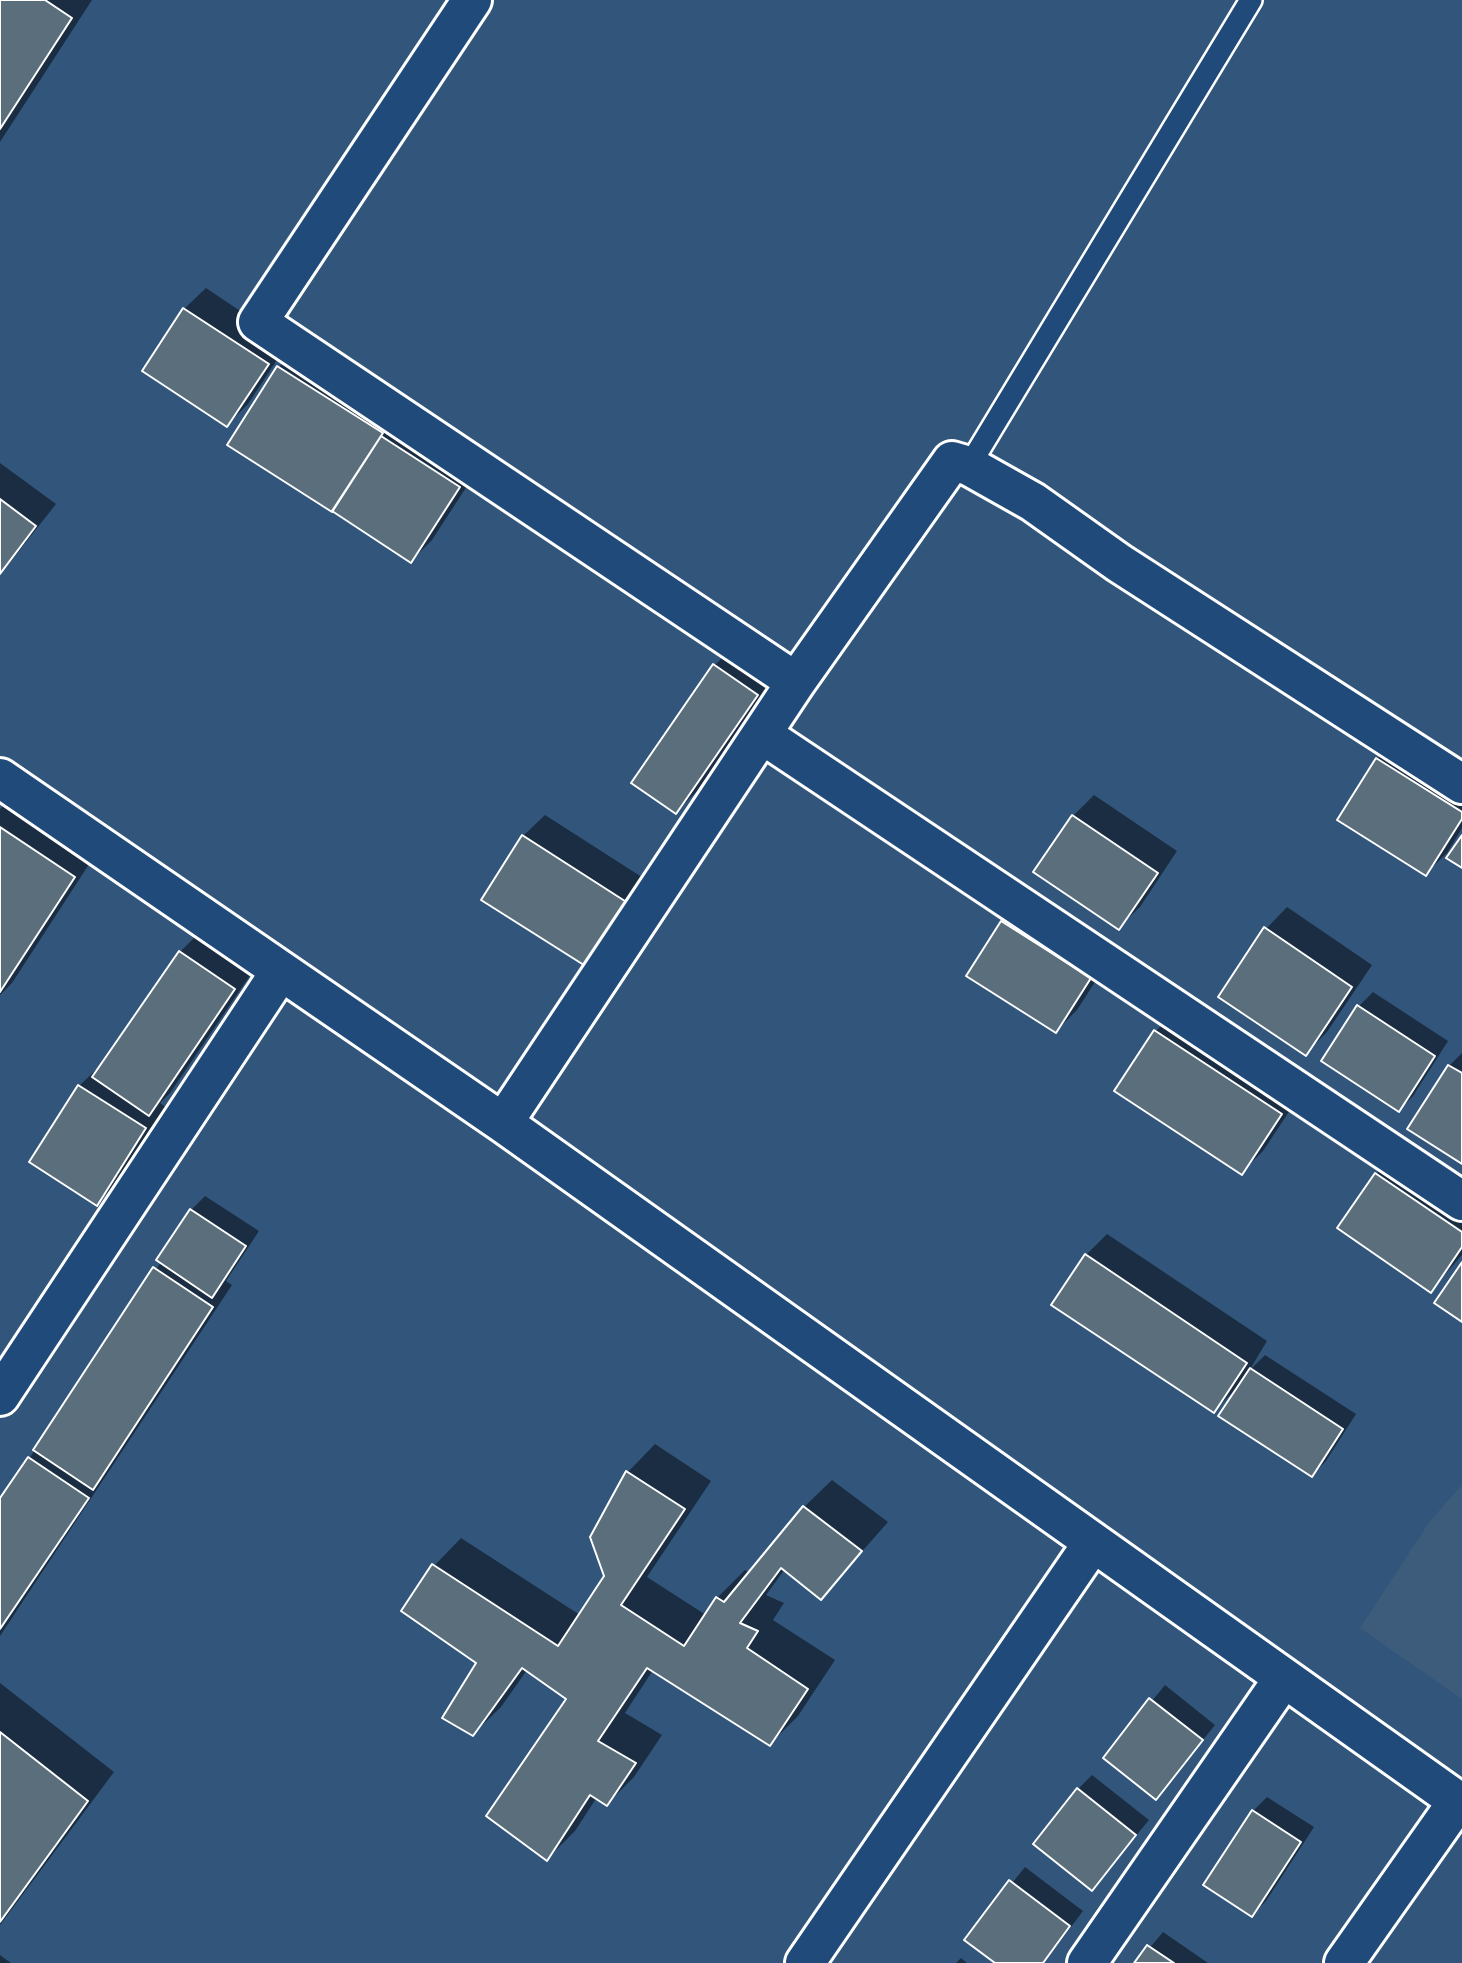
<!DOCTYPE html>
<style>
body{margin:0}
canvas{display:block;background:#31557b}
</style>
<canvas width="1462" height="1963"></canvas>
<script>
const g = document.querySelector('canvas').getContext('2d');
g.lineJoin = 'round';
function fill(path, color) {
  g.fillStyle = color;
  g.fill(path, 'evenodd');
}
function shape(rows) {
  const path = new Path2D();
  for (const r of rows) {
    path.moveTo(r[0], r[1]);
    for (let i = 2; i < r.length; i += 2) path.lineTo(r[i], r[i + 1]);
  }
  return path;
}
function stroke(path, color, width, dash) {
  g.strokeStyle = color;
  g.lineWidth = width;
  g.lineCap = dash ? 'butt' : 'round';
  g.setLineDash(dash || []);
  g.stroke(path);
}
const built = shape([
 [1462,1485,1462,1699,1360,1628,1430,1521]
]);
const shadow = shape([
 [0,0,92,0,0,142],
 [206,288,288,343,248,404,227,425,184,309],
 [300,346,480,466,432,540,411,561,279,367],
 [0,463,56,504,0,575],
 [736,644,778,673,697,791,676,812,633,782,715,665],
 [1399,738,1462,778,1462,828,1447,853,1425,874,1340,819,1377,759],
 [1094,795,1177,851,1140,907,1118,928,1035,872,1073,816],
 [10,799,95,855,12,983,0,995,0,809],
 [545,815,648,881,608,944,523,836],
 [1024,901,1111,957,1077,1010,1056,1031,1003,922],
 [1287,907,1372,965,1327,1032,1306,1053,1266,929],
 [201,931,255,968,170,1093,160,1103,166,1107,118,1182,97,1203,79,1086,101,1065,180,952],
 [1373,992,1448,1041,1413,1096,1399,1110,1359,1006],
 [1176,1010,1302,1092,1263,1151,1242,1172,1155,1032],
 [1462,1053,1462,1162,1410,1129,1449,1066],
 [1397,1153,1462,1197,1462,1255,1431,1290,1376,1174],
 [205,1196,259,1231,226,1281,232,1285,0,1636,0,1502,161,1262,158,1260,191,1210],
 [1107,1234,1267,1341,1249,1371,1265,1355,1356,1414,1326,1461,1312,1475,1238,1387,1214,1411,1086,1255],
 [655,1444,711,1481,647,1577,706,1615,717,1598,745,1570,750,1573,804,1507,832,1480,888,1522,821,1598,785,1569,766,1595,784,1603,773,1620,835,1660,798,1716,770,1744,653,1670,625,1713,662,1735,634,1777,607,1804,597,1797,575,1831,547,1859,568,1699,527,1670,501,1707,473,1734,478,1663,434,1566,461,1538,580,1615,606,1576,592,1537,628,1472],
 [0,1683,114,1772,0,1925],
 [1165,1685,1215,1725,1156,1798,1105,1758],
 [1092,1775,1149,1820,1092,1889,1078,1789],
 [1267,1797,1314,1827,1266,1901,1252,1915,1253,1811],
 [1025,1867,1083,1911,1044,1963,998,1963,967,1939],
 [1163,1932,1208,1963,1137,1963],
 [0,1955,11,1963,0,1963],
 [961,1958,967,1963,956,1963]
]);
const building = shape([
 [0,0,45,0,72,18,0,129,0,0],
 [183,308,269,364,227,427,142,371,183,308],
 [277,366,383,433,332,512,227,445,277,366],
 [381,436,460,487,411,563,332,511,381,436],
 [0,499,36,526,0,574,0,499],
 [713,664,758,695,676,814,631,783,713,664],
 [1376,758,1462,812,1462,819,1426,876,1337,820,1376,758],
 [1072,815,1158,873,1119,930,1033,872,1072,815],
 [0,827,75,877,0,992,0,827],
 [522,835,628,903,587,967,481,900,522,835],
 [1462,835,1462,868,1446,858,1462,835],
 [1001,921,1091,978,1056,1033,966,976,1001,921],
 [1264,927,1352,987,1306,1056,1218,997,1264,927],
 [179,951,235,989,149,1116,92,1077,179,951],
 [1357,1005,1435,1056,1399,1112,1321,1061,1357,1005],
 [1154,1030,1282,1114,1242,1175,1114,1091,1154,1030],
 [1448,1065,1462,1073,1462,1164,1407,1129,1448,1065],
 [78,1085,146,1128,97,1206,29,1162,78,1085],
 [1375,1173,1462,1232,1462,1247,1431,1293,1337,1228,1375,1173],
 [190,1209,246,1246,212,1298,156,1260,190,1209],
 [1085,1254,1247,1363,1214,1413,1051,1305,1085,1254],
 [1462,1262,1462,1322,1434,1303,1462,1262],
 [153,1267,213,1307,93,1490,33,1450,153,1267],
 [1250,1368,1343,1429,1312,1477,1218,1416,1250,1368],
 [28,1457,89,1498,0,1629,0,1498,28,1457],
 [626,1471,685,1509,621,1605,684,1646,716,1597,724,1602,803,1506,862,1551,821,1600,781,1568,740,1623,758,1631,747,1648,808,1689,770,1746,647,1668,598,1741,636,1763,607,1806,590,1795,547,1861,486,1816,566,1699,522,1668,473,1736,442,1718,476,1663,401,1611,432,1564,558,1646,604,1576,590,1537,626,1471],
 [1149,1698,1203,1740,1156,1800,1103,1758,1149,1698],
 [0,1732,88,1801,0,1922,0,1732],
 [1077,1788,1136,1835,1092,1891,1033,1844,1077,1788],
 [1252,1810,1301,1842,1252,1917,1203,1885,1252,1810],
 [1009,1880,1070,1926,1043,1963,995,1963,964,1940,1009,1880],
 [1147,1945,1174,1963,1134,1963,1147,1945]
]);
const lane = shape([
 [969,466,1251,0]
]);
const street = shape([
 [472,0,258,322,796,682],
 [763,735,1462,1201],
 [0,778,503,1123,1462,1804],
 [503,1123,796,682,952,461,969,466,1033,502,1119,563,1462,784],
 [0,1396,280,972],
 [805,1963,1092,1544],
 [1087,1963,1283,1679],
 [1344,1963,1458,1801]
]);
fill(built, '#3d5c7b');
fill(shadow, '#0007');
fill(building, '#5a6e7c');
stroke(building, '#fff', 2);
stroke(lane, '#fff', 26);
stroke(street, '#fff', 44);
stroke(lane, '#1f4a7a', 21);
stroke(street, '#1f4a7a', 38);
</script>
